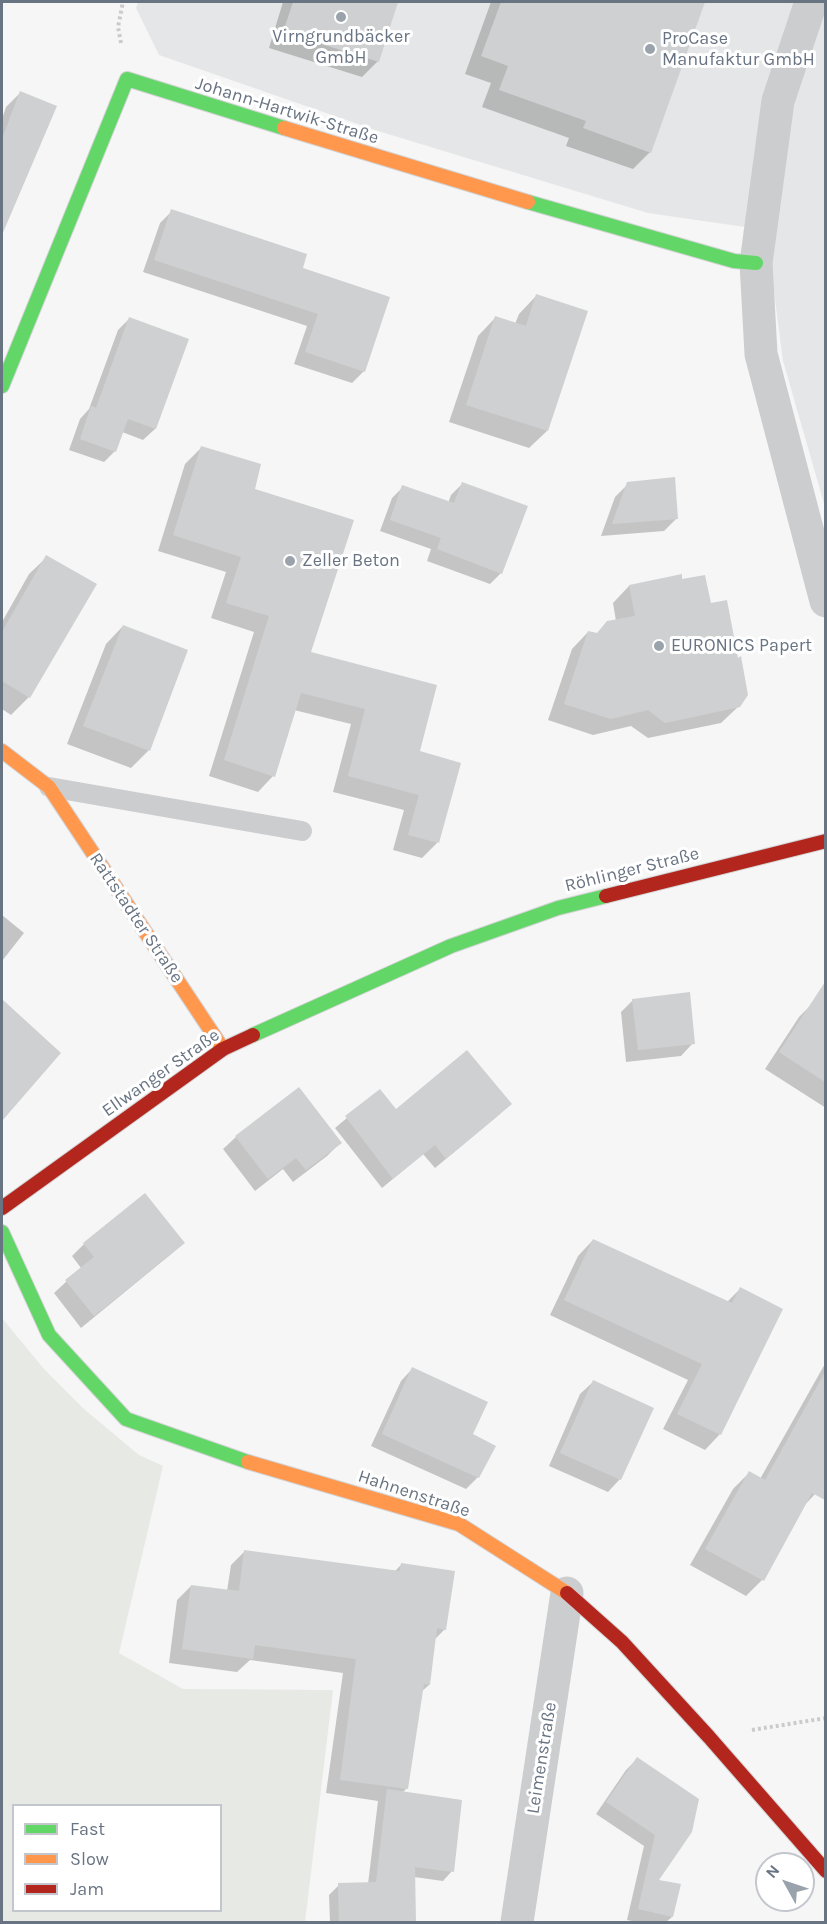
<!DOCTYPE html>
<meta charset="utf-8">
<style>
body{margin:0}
#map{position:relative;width:827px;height:1924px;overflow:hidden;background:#f6f6f6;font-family:Karla,sans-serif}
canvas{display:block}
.frame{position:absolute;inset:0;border:3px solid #697483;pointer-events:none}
.legend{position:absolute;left:12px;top:1804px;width:210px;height:108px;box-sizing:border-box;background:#fff;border:2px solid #c3c7cd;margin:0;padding:8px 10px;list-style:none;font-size:18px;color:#697483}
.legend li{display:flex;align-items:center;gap:12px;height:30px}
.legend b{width:30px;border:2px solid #c3c7cd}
.north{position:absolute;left:755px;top:1852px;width:60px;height:60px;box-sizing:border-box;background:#fff;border:2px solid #c3c7cd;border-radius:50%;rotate:310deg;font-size:16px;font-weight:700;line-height:24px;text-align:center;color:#697483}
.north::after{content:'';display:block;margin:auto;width:21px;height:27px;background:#9aa2ab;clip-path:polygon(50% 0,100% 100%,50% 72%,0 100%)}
</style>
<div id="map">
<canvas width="827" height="1924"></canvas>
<div class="frame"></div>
<ul class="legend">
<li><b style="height:8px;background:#63d668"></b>Fast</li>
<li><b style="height:8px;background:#ff974d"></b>Slow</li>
<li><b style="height:8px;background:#b3261e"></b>Jam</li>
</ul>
<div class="north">N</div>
</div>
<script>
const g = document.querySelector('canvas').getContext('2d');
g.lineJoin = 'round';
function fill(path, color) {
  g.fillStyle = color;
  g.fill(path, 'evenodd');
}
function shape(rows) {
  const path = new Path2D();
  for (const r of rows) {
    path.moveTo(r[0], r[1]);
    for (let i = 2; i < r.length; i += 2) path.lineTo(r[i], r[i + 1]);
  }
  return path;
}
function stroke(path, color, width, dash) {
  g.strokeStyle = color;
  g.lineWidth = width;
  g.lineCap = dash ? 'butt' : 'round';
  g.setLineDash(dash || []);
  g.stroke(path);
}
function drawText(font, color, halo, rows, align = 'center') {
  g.font = font + ' Karla,sans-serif';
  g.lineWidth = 6;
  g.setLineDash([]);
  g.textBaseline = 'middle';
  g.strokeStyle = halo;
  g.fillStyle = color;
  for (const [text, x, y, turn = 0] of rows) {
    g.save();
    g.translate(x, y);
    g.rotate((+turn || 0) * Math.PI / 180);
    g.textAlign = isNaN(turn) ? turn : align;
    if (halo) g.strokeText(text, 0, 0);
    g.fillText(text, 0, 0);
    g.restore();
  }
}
const built = shape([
 [138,2,825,2,825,507,783,361,766,230,648,213,378,131,159,55,136,8]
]);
const green = shape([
 [2,1318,44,1369,84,1409,139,1455,163,1466,119,1653,183,1689,333,1690,305,1922,2,1922],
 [14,1806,220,1806,220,1910,14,1910]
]);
const shadow = shape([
 [283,2,397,2,378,61,362,77,269,48],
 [491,2,703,2,650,152,633,169,566,146,569,138,482,107,491,83,465,74],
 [20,93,55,107,2,231,2,119,6,107],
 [172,211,301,269,364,371,352,383,294,364,307,326,143,272,160,223],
 [536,296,547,431,529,448,449,422,478,336,495,318,515,324,519,314],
 [129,319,187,340,155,429,143,440,122,432,115,451,104,462,69,450,80,419,89,409,118,330],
 [201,448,254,490,309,653,418,752,459,764,437,843,422,858,393,850,404,810,333,792,351,724,294,710,273,776,258,792,209,776,254,632,211,618,226,572,158,551,185,464],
 [462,484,501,573,490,584,427,561,431,549,380,531,392,498,403,487,448,503,451,495],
 [628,484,676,519,664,531,601,536,615,497],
 [47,557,29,697,11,715,2,709,2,622,29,574],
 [681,581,710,605,739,706,721,723,648,738,631,726,593,735,548,720,572,649,588,632,596,635,616,621,613,603,629,586],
 [123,626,186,651,148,751,131,768,67,744,106,644],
 [2,915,24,933,2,961],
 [633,1000,693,1043,681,1056,626,1062,621,1012],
 [815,1001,826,1008,826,1108,765,1069,799,1017],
 [6,1005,6,1114,2,1118,2,1010],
 [299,1089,340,1143,327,1156,293,1182,283,1169,255,1191,223,1149,236,1137],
 [379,1091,395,1112,500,1114,435,1168,423,1154,382,1188,335,1128],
 [593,1240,727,1302,740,1289,720,1434,705,1450,663,1429,688,1380,550,1315,578,1256],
 [183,1243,170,1255,81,1328,54,1293,81,1268,72,1256,84,1244],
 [826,1362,826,1476,815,1494,803,1507,762,1580,746,1596,690,1565,733,1489,749,1473,760,1479],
 [412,1369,471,1435,478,1477,466,1489,371,1446,401,1381],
 [593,1382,620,1479,608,1492,549,1466,580,1394],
 [245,1551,394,1572,402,1564,445,1629,434,1640,429,1685,421,1692,406,1789,402,1793,452,1871,443,1881,414,1877,415,1922,330,1922,329,1895,339,1885,368,1884,378,1801,326,1793,343,1673,250,1660,237,1672,169,1663,177,1600,191,1586,227,1591,231,1565],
 [637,1759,697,1799,657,1881,672,1917,666,1922,637,1922,627,1920,644,1846,596,1814,626,1770],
 [731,1921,763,1922,730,1922]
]);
const building = shape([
 [293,2,398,2,379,62,283,32],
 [501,2,705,2,651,153,583,128,586,121,499,90,508,66,481,56],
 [20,91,57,106,2,235,2,139],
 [171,209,307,254,303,268,390,297,365,372,305,352,318,314,154,260],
 [536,294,588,311,548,431,466,405,495,316,526,326],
 [129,317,189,339,156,429,128,419,116,452,80,439,91,406,96,408],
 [201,446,261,464,255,489,354,520,311,652,437,685,420,751,461,763,439,843,408,835,419,795,348,776,365,709,301,693,275,777,224,760,269,616,226,603,241,557,173,535],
 [675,477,678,519,612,524,627,482],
 [462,482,528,506,502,574,437,549,441,538,390,520,402,485,454,503],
 [46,555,97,584,30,698,2,681,2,632],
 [682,574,682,579,705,575,711,603,727,600,738,658,741,656,748,695,740,707,665,723,648,710,611,719,564,704,588,631,597,633,607,621,635,616,629,585],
 [123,625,188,650,150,751,83,726],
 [825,982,825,1082,779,1052],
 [690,992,695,1044,638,1050,632,999],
 [2,999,61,1053,2,1121],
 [467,1050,512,1104,446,1159,435,1145,393,1179,345,1116,380,1089,396,1109],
 [299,1087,342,1143,306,1170,296,1158,268,1179,235,1136],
 [145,1193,185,1243,94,1316,65,1280,94,1257,83,1243],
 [593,1239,732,1303,740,1287,783,1309,721,1435,677,1414,702,1364,564,1300],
 [412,1367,488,1402,473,1434,496,1446,479,1478,382,1434],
 [825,1372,825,1500,812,1493,764,1581,705,1549,749,1471,765,1480],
 [593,1380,654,1408,621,1480,560,1453],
 [244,1550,400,1571,401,1563,455,1571,446,1630,437,1628,430,1685,424,1684,408,1789,340,1780,356,1659,255,1645,253,1659,182,1649,191,1585,239,1591],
 [637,1757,699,1799,692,1832,659,1880,681,1884,673,1917,638,1909,655,1835,606,1802],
 [387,1789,462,1800,454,1872,415,1867,416,1923,339,1923,338,1883,376,1882]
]);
const path = shape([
 [121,43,118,27,123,2],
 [752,1730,826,1718]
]);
const lane = shape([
 [49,787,302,831]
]);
const street = shape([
 [811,2,778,101,756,263,761,354,826,601],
 [517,1922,567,1593]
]);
const fast = shape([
 [528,202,734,261,756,263],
 [2,386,127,79,284,128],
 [253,1035,451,946,558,908,606,896],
 [2,1232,49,1335,126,1419,248,1462]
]);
const slow = shape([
 [284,128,528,202],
 [2,751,49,787,223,1049],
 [248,1462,459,1524,567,1593]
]);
const jam = shape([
 [606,896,826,841],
 [2,1208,223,1049,253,1035],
 [567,1593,622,1642,709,1737,826,1871]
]);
const markers = [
 [341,17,6,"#9aa2ab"],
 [650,49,6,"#9aa2ab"],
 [290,561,6,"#9aa2ab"],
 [659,646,6,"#9aa2ab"]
];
const poiNames = [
 ["Virngrundbäcker",341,37,"center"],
 ["GmbH",341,58,"center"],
 ["ProCase",662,39],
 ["Manufaktur GmbH",662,60],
 ["Zeller Beton",302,561],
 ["EURONICS Papert",671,646]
];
const streetNames = [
 ["Johann-Hartwik-Straße",287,111,17],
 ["Röhlinger Straße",632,870,-14],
 ["Rattstadter Straße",136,918,56],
 ["Ellwanger Straße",161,1073,-35],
 ["Hahnenstraße",414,1494,18],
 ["Leimenstraße",542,1758,-81]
];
fill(built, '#e5e6e7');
fill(green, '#e6e9e4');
fill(shadow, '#0003');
fill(building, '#cfd0d1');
stroke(fast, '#d2d3d4', 16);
stroke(slow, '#d2d3d4', 16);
stroke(jam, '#d2d3d4', 16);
stroke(path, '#cacbcc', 4, [3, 3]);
stroke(lane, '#cccdcf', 20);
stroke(street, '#cccdcf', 33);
stroke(fast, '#63d668', 14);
stroke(slow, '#ff974d', 14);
stroke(jam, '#b3261e', 14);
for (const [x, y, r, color] of markers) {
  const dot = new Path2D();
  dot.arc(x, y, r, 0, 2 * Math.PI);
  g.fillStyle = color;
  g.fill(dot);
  stroke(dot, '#fff', 2);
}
drawText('18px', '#697483', '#fff', poiNames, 'left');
drawText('18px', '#697483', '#fff', streetNames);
</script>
